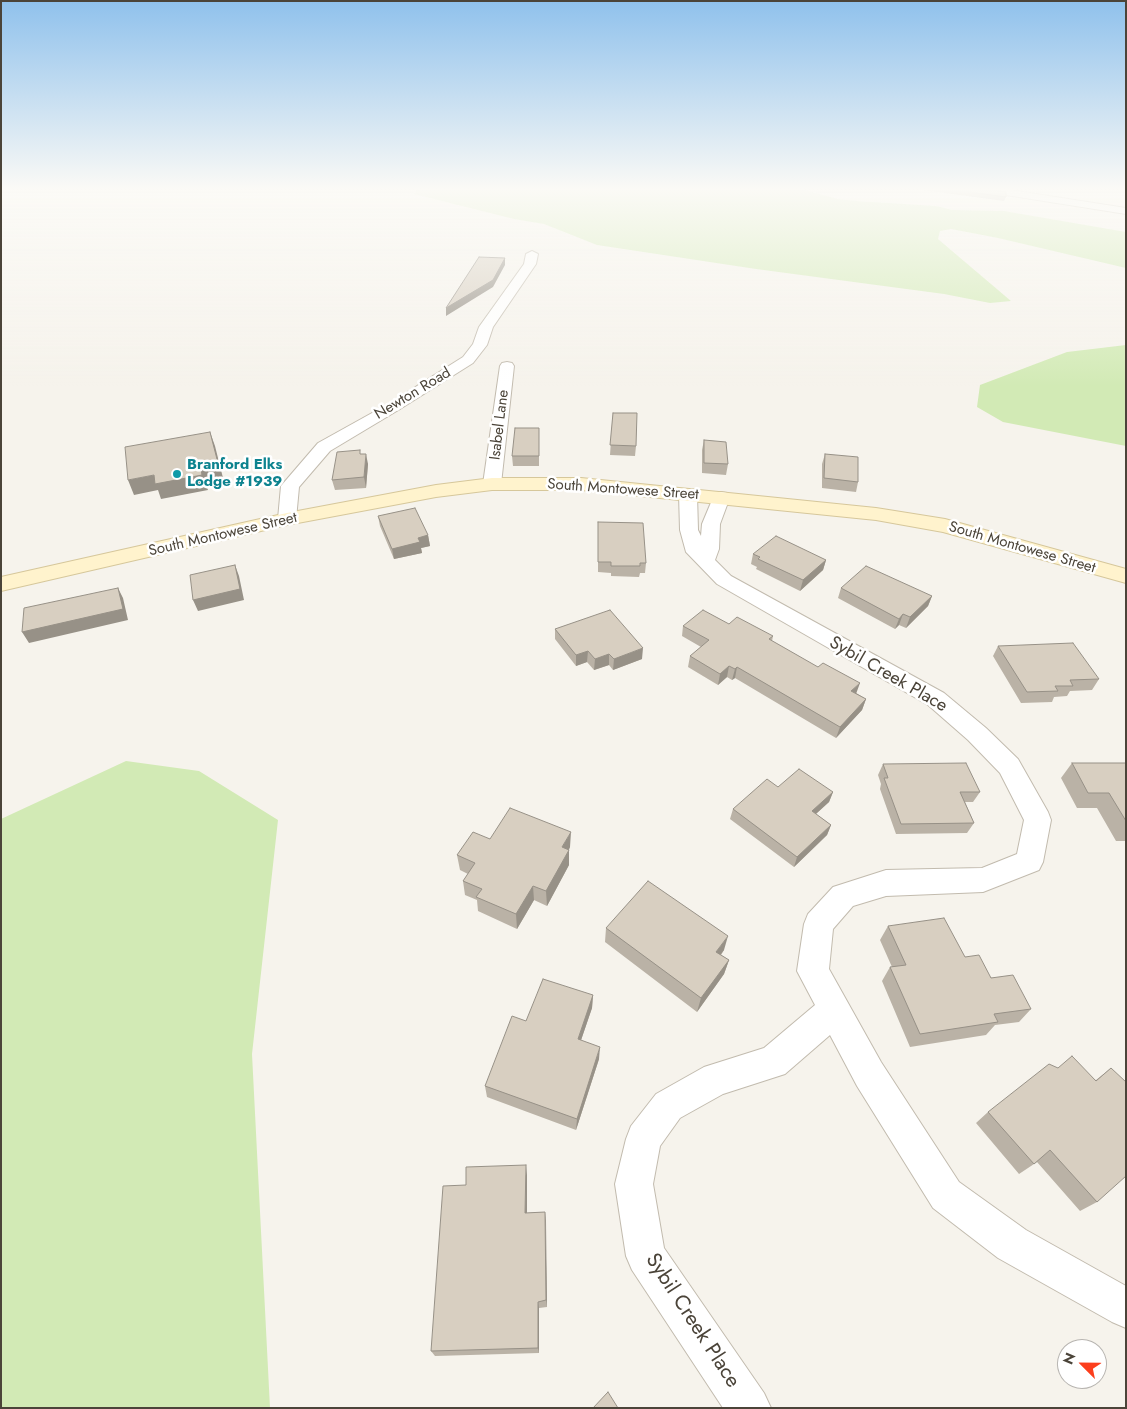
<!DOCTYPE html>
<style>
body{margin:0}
#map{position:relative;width:1127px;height:1409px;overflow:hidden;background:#f6f3ec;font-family:Jost,sans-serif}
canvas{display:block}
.frame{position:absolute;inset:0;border:2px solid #4b4439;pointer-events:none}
.north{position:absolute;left:1057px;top:1339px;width:50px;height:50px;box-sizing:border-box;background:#fff;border:1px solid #b7b4b0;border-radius:50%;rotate:293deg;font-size:14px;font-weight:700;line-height:20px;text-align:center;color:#4b4439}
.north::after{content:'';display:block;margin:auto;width:18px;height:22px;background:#fc3f1d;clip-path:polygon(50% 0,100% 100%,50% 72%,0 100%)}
</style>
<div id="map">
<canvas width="1127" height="1409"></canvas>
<div class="frame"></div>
<div class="north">N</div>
</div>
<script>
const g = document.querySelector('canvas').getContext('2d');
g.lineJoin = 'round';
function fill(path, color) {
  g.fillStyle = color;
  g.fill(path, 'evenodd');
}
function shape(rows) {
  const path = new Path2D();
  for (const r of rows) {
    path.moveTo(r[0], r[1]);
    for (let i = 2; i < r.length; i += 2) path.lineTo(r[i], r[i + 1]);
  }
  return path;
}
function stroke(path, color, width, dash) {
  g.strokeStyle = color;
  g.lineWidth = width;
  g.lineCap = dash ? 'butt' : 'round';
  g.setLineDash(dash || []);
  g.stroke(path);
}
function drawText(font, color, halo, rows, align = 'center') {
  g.font = font + ' Jost,sans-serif';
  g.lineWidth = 5;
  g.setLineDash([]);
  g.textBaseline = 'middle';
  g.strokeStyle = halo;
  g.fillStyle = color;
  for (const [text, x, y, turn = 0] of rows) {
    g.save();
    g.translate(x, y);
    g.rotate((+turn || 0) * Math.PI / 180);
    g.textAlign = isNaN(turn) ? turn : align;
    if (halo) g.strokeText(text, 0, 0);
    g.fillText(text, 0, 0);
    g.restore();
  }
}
const green = shape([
 [418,189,801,189,838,199,857,201,936,206,953,210,1004,211,1126,232,1126,268,998,238,951,229,940,231,938,239,1011,301,990,303,944,294,756,269,597,245,544,224,514,219,414,194],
 [1126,345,1126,446,1003,422,977,407,980,385,1067,352],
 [126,761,199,771,278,820,252,1054,270,1408,1,1408,1,819]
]);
const minor = shape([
 [982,189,1004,189,1126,208,1126,214,987,192,982,189],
 [532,251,538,254,536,264,493,327,487,345,473,363,400,409,330,451,299,487,296,519,294,523,287,525,280,523,278,519,281,486,318,443,390,403,463,357,473,344,479,327,524,264,526,254,532,251],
 [507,362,512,363,514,366,501,484,498,488,492,489,486,488,483,484,500,366,502,363,507,362],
 [688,489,694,490,697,494,698,530,701,536,702,524,715,493,721,492,727,493,730,497,720,524,719,549,715,560,731,576,944,693,986,728,1018,759,1048,812,1051,820,1043,862,1039,870,983,892,886,896,853,906,833,929,829,969,881,1062,959,1182,1026,1230,1126,1286,1126,1328,1112,1322,998,1258,933,1208,857,1086,830,1035,785,1074,723,1094,680,1118,660,1146,653,1184,664,1248,764,1393,771,1408,723,1408,632,1270,626,1256,615,1184,626,1139,631,1126,656,1094,704,1067,764,1048,815,1005,797,971,804,924,808,914,833,887,886,870,982,868,1017,854,1024,820,1000,773,968,740,928,705,717,584,686,552,680,530,679,494,682,490,688,489]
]);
const secondary = shape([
 [492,478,581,478,876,508,945,519,1126,569,1126,583,943,532,876,520,581,490,492,490,436,497,287,525,1,591,1,577,287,513,436,485,492,478]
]);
const wall = shape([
 [915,189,987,189,1006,197,1004,201],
 [613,413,636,446,635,456,610,455],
 [539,428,539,466,513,466,512,456],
 [704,440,728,464,726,475,702,473,702,450],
 [360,454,368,464,366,488,335,490,332,480],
 [825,454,858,482,856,492,822,488,822,464],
 [378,516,428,535,430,546,421,548,422,553,394,559,380,526],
 [598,522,646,563,645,573,640,573,639,577,611,576,611,573,598,572],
 [753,554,826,560,823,570,800,591,756,569,757,567,751,564],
 [841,588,932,596,928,606,906,628,899,625,895,629,838,598],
 [729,624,773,636,772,641,866,699,862,710,836,738,735,678,732,680,727,677,718,685,688,667,690,656,701,647,682,636,683,626],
 [555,629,642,659,613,670,609,665,594,670,587,662,576,666,555,639],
 [998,646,1099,679,1092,690,1070,691,1067,696,1054,697,1052,702,1021,703,993,656],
 [1072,763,1126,763,1126,841,1116,841,1097,808,1077,808,1061,778],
 [883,764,980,792,973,802,965,802,974,823,967,833,896,834,880,789,881,784,878,775],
 [778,787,833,792,829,802,816,814,831,825,827,835,794,867,730,819,733,809],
 [490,839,570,847,569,850,569,865,547,906,534,900,517,929,478,911,477,900,465,895,463,881,468,874,460,870,457,855],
 [888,926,965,957,1031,1009,1019,1022,995,1025,986,1035,910,1047,882,981,890,967,892,967,880,940],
 [606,928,724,950,721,955,729,960,724,974,697,1012,605,942],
 [593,995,592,1008,581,1040,599,1059,576,1130,487,1097,485,1086,526,1021],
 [1058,1068,1096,1080,1111,1068,1097,1202,1080,1211,1037,1162,1019,1174,976,1123,988,1112],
 [527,1175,527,1213,545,1212,547,1307,539,1308,539,1353,435,1356,431,1351,466,1185]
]);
const shadedWall = shape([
 [505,258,505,265,493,287,446,316,446,308],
 [210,432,215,446,223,478,216,479,217,482,206,484,208,490,161,499,158,490,134,495,128,480,154,475,201,469],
 [366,454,368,464,366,488,364,477],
 [428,535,430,546,421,548,422,553,394,559,392,549,418,538],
 [826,560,823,570,800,591,803,580],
 [235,565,239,576,244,600,198,611,193,600],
 [118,588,123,598,128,620,29,643,22,632],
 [932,596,928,606,906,628,910,617],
 [903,614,899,625,895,629,899,619],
 [643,648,642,659,613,670,614,659],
 [588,651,587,662,576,666,576,655],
 [609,654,609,665,594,670,595,659],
 [729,666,727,677,718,685,720,674],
 [737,667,735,678,732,680,735,669],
 [860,683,856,694,851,691],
 [866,699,862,710,836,738,840,727],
 [833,792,829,802,808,821,812,811],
 [831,825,827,835,794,867,797,857],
 [571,832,570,847,562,862,562,847],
 [569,850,569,865,547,906,546,891],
 [533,886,534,900,517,929,516,914],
 [728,936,724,950,712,966,716,952],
 [729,960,724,974,697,1012,701,998],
 [593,995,592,1008,577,1052,578,1039],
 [600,1047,599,1059,576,1130,577,1119],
 [526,1165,527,1175,527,1222,525,1213],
 [545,1212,546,1221,547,1307,546,1300],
 [538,1302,539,1308,539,1353,538,1348]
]);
const building = shape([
 [947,189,987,189,1006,192,1006,197,947,189],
 [479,257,505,258,493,280,446,308,479,257],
 [613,413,637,413,636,446,610,445,613,413],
 [515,428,539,428,539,456,512,456,515,428],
 [210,432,218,463,211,465,211,468,201,469,202,475,155,484,154,475,128,480,125,447,210,432],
 [704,440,726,442,728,464,704,463,704,440],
 [360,450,360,454,366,454,364,477,332,480,337,452,360,450],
 [825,454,858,457,858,482,824,478,825,454],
 [415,508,428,535,418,538,420,542,392,549,378,516,415,508],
 [598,522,643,523,646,563,640,563,640,566,611,566,611,562,598,562,598,522],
 [776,536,826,560,803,580,758,559,760,557,753,554,776,536],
 [235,565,240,589,193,600,190,575,235,565],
 [866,566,932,596,910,617,903,614,899,619,841,588,866,566],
 [118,588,123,609,22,632,24,608,118,588],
 [610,610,643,648,614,659,609,654,595,659,588,651,576,655,555,629,610,610],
 [703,610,729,624,737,617,773,636,769,639,818,667,823,663,860,683,851,691,866,699,840,727,737,667,735,669,729,666,720,674,690,656,709,640,683,626,703,610],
 [1073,643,1099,679,1070,680,1073,686,1055,686,1058,691,1027,692,998,646,1073,643],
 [966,763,980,792,960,792,974,823,901,824,884,778,888,778,883,764,966,763],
 [1072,763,1126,763,1126,821,1109,793,1088,793,1072,763],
 [799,769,833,792,812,811,831,825,797,857,733,809,767,779,778,787,799,769],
 [510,808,571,832,562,847,569,850,546,891,533,886,516,914,476,897,482,889,463,881,475,863,457,855,473,832,490,839,510,808],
 [648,881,728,936,716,952,729,960,701,998,606,928,648,881],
 [944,918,965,957,979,955,991,978,1013,975,1031,1009,994,1014,998,1022,920,1034,890,967,906,965,888,926,944,918],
 [543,979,593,995,578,1039,600,1047,577,1119,485,1086,512,1016,526,1021,543,979],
 [1072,1056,1096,1081,1111,1068,1126,1082,1126,1176,1097,1202,1050,1150,1034,1164,988,1112,1049,1064,1058,1068,1072,1056],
 [526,1165,525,1213,545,1212,546,1300,538,1302,538,1348,431,1351,443,1186,466,1185,466,1167,526,1165],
 [608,1392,618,1408,593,1408,608,1392]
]);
const markers = [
 [177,474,5,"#0f9aa8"]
];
const farStreetnames = [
 ["Newton Road",413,394,-31],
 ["Isabel Lane",500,425,-83],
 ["South Montowese Street",623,490,4],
 ["South Montowese Street",223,535,-13],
 ["South Montowese Street",1022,548,16]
];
const farCulturenames = [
 ["Branford Elks",187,465],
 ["Lodge #1939",187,482]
];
const streetNames = [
 ["Sybil Creek Place",888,675,30]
];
const nearStreetnames = [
 ["Sybil Creek Place",692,1321,57]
];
fill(green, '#d2eab5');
stroke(minor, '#c2bbae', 2);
stroke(secondary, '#d6c79b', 2);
fill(minor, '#fff');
fill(secondary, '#fff3cd');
fill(wall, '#bab2a6');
fill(shadedWall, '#979187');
fill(building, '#d8cfc1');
stroke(building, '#979187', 1);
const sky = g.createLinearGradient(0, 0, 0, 386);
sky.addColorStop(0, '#8fc1ec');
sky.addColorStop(0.49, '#fbfaf6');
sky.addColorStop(1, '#fbfaf600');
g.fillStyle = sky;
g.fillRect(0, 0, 1127, 386);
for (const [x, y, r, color] of markers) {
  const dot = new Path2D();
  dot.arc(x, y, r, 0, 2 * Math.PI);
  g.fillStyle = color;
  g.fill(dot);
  stroke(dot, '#fff', 2);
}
drawText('15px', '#4b4439', '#fff', farStreetnames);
drawText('bold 15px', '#0d838f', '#fff', farCulturenames, 'left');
drawText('18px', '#4b4439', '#fff', streetNames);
drawText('21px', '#4b4439', '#fff', nearStreetnames);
</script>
